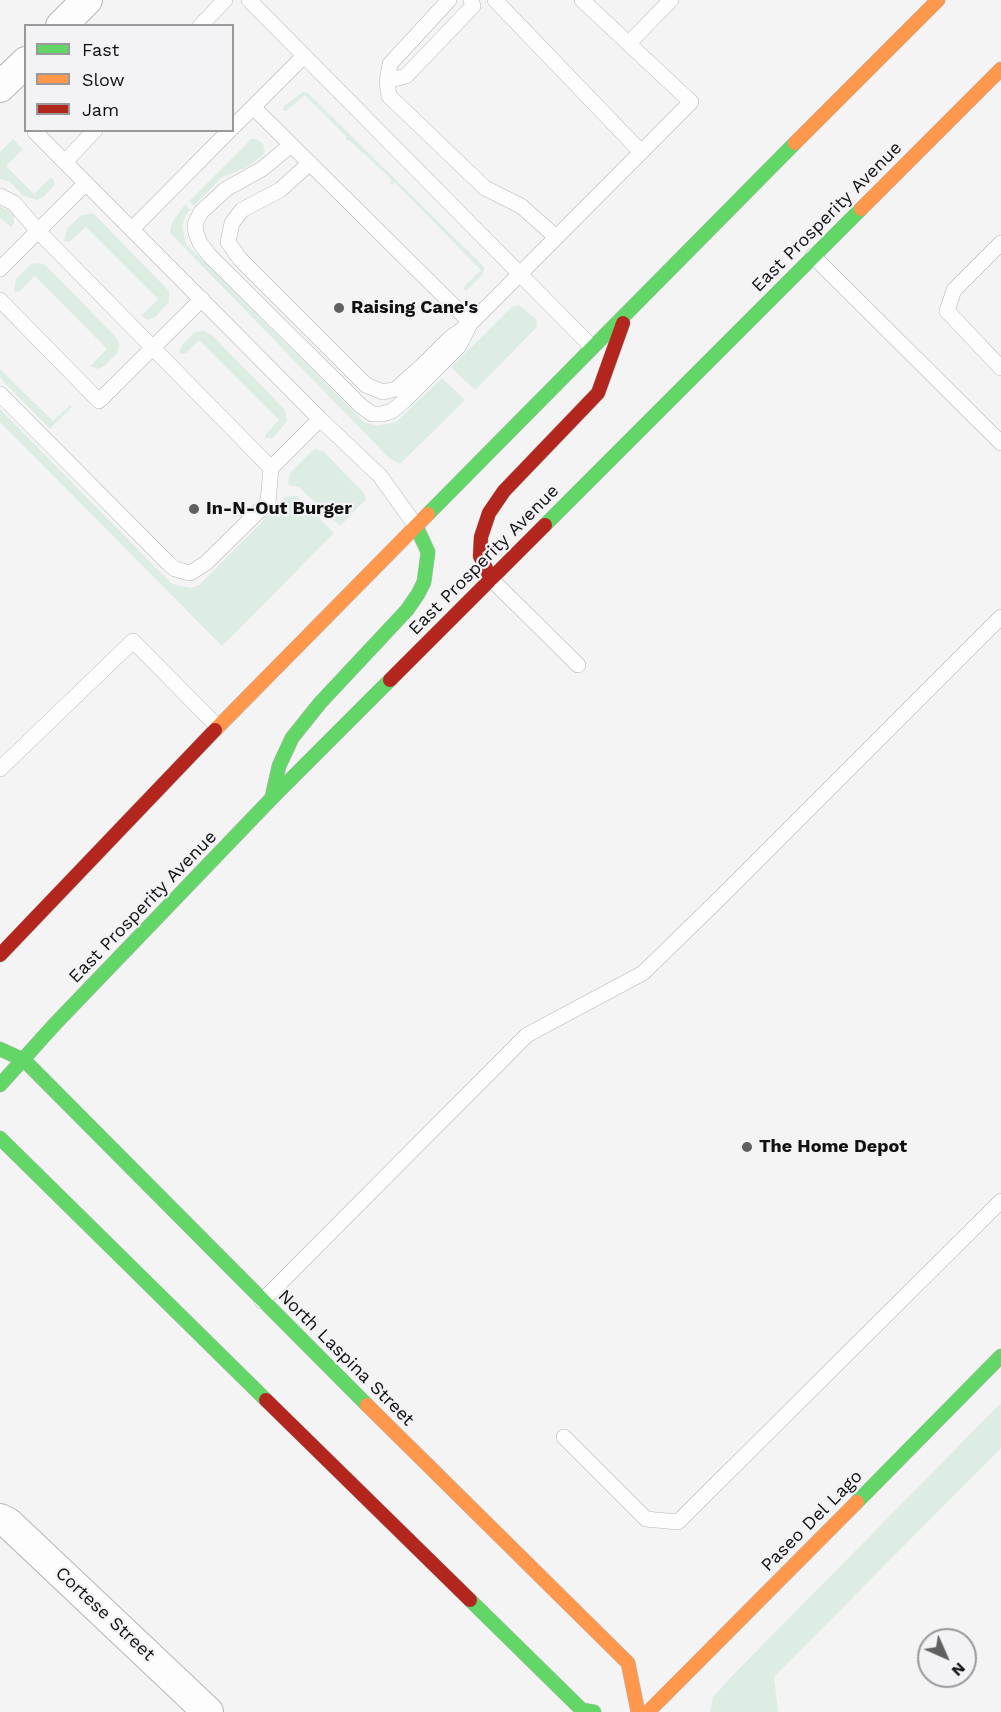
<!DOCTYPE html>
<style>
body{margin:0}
#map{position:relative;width:1001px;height:1712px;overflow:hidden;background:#f4f4f5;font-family:"Work Sans",sans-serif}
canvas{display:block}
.legend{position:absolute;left:24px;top:24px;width:210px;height:108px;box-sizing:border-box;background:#f3f3f6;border:2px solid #99999b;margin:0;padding:8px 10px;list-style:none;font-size:18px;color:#111112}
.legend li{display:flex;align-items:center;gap:12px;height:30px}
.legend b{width:30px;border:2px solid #99999b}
.north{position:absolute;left:917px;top:1628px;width:60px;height:60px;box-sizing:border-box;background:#f3f3f6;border:2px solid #99999b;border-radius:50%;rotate:135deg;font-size:16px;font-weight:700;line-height:24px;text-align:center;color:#111112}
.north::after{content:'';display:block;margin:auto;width:21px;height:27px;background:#606061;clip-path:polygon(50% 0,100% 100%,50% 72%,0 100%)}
</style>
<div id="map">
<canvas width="1001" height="1712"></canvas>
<ul class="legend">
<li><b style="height:8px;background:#63d668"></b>Fast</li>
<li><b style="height:8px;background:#ff974d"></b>Slow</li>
<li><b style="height:8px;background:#b3261e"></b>Jam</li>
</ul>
<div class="north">N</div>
</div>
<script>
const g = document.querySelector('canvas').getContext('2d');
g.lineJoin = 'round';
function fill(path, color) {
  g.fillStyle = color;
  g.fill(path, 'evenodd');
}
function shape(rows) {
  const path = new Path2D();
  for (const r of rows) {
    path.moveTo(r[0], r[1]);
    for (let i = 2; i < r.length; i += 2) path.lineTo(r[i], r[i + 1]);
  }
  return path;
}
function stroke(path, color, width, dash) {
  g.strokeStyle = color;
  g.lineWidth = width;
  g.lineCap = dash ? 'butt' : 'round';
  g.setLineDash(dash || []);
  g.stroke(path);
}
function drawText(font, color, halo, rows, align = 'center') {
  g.font = font + ' "Work Sans",sans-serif';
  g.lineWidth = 4.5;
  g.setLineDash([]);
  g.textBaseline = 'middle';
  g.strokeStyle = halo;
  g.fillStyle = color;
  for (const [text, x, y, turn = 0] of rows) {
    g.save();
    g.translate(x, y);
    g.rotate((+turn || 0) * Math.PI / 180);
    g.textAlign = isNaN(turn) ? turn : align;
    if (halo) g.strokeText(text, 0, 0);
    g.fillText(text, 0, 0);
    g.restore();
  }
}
const green = shape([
 [303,92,308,93,484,267,483,274,466,291,463,288,481,270,395,183,390,184,391,179,349,140,346,140,346,136,305,95,286,111,283,111,284,106],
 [13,139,23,149,6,166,34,194,51,177,54,180,54,186,43,197,37,200,22,195,10,182,0,179,0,152],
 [251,139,257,139,263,144,265,151,262,156,247,167,221,178,194,206,189,201],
 [185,204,190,210,186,215,182,226,186,244,364,422,377,426,396,422,442,378,465,400,400,464,390,459,170,233,172,223],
 [0,206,14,213,14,223,11,227,0,218],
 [91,213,95,215,169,291,169,302,155,317,148,320,141,316,158,299,86,227,69,242,64,241,67,229,80,216],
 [37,263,45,265,116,337,119,344,118,352,104,366,98,369,90,366,107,349,35,276,19,292,14,291,16,279,30,265],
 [519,305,536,319,537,327,475,390,451,367,513,306],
 [204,331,213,336,285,410,287,421,273,438,266,438,265,435,279,420,199,340,186,353,181,354,180,350,183,344,195,332],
 [0,369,53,421,70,405,72,407,50,429,0,378],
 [0,409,172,584,191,588,199,585,284,500,284,497,297,496,334,533,222,646,0,422],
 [314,449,323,451,364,493,366,499,340,526,299,487,288,485,290,473],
 [1001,1403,1001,1448,774,1677,778,1712,710,1712,713,1697,730,1678]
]);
const lane = shape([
 [249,0,592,347],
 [449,0,390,64,387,81,389,96,485,188,521,206,556,237],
 [495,0,641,152],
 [200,26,225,0],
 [629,43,671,0],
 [387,81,406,76,473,6,471,0],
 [253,107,471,323],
 [232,128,304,56],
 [35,132,320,419,380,476,416,526],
 [291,145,262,169,226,189,201,212,195,224,196,233,200,243,209,255,361,406,372,414,382,414,392,411,405,400,459,346,469,326],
 [65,162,95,130],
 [310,163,280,190,242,210,232,223,228,242,240,259,366,385,383,392,396,389,424,364,450,338,471,323,691,102,582,0],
 [0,196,14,203,38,231,271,468],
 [132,229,230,130],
 [1001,243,954,290,947,311,1001,368],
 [813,256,1001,443],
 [0,269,86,183],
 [0,300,99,401,202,299],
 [0,394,168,563,175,569,190,573,206,563,268,502,271,468,320,419],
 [491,579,578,665],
 [0,769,133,641,218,727],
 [262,1301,527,1035,643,973,721,897,1001,617],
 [564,1437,646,1519,678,1522,1001,1201]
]);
const street = shape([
 [61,26,87,0],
 [0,87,26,62],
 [0,1519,8,1523,208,1712]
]);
const fast = shape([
 [428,514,795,143],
 [545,525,861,209],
 [272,797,279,766,292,738,320,703,407,610,418,594,424,582,428,552,416,526],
 [0,1049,24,1060,367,1405],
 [0,1085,55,1024,272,798,390,680],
 [0,1138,266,1400],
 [857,1502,1001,1356],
 [470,1600,582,1710,594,1712]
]);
const slow = shape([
 [795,143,938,0],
 [861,209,1001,69],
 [215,730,428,514],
 [367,1405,628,1663,638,1712],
 [648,1712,857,1502]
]);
const jam = shape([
 [491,579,480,556,481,537,489,513,504,491,598,393,623,323],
 [390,680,545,525],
 [0,955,215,730],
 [266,1400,470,1600]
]);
const markers = [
 [339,308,6,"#606061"],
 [194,509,6,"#606061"],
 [747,1147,6,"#606061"]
];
const streetNames = [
 ["East Prosperity Avenue",827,217,-45],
 ["East Prosperity Avenue",484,560,-45],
 ["East Prosperity Avenue",143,907,-46],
 ["North Laspina Street",346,1358,45],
 ["Paseo Del Lago",812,1521,-45],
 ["Cortese Street",105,1614,43]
];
const poiNames = [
 ["Raising Cane's",351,308],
 ["In-N-Out Burger",206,509],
 ["The Home Depot",759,1147]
];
fill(green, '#ddede3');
stroke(lane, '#b6b6b7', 16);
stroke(street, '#b6b6b7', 32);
stroke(fast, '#b6b6b7', 15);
stroke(slow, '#b6b6b7', 15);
stroke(jam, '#b6b6b7', 15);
stroke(lane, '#fdfdfe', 15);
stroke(street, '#fdfdfe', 30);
stroke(fast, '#63d668', 14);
stroke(slow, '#ff974d', 14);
stroke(jam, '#b3261e', 14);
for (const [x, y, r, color] of markers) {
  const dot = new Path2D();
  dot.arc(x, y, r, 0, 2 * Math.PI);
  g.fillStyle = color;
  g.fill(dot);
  stroke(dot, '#f3f3f6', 2);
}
drawText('18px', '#111112', '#f3f3f6', streetNames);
drawText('bold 18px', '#111112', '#f3f3f6', poiNames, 'left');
</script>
